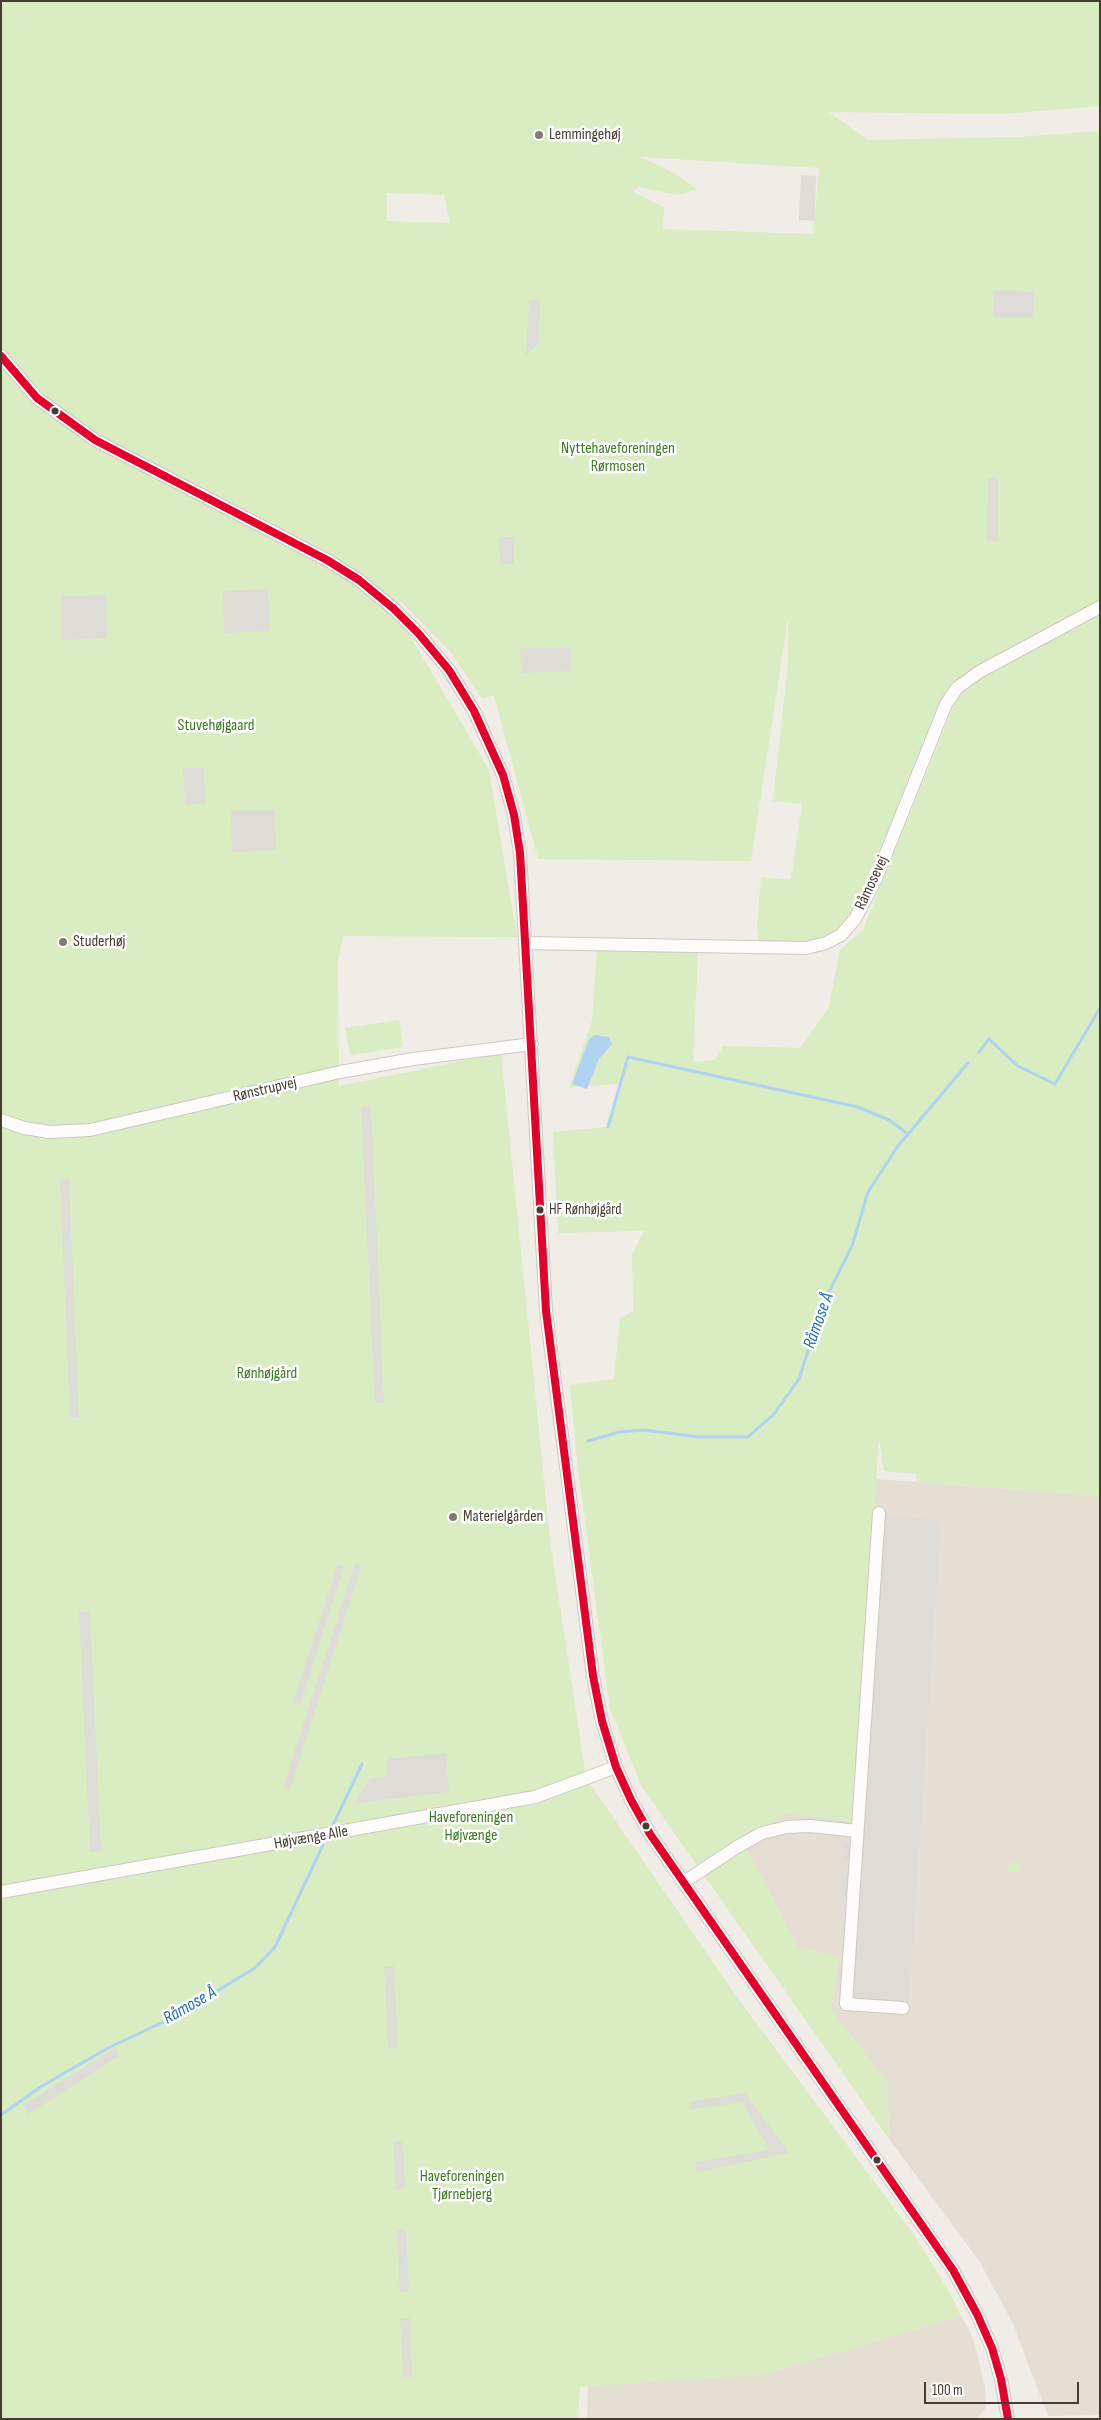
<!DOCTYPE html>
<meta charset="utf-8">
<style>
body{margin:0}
#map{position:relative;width:1101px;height:2420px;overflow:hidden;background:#efede5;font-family:"Sofia Sans Condensed",sans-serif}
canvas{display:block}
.frame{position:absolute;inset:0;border:2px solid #443e31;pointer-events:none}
.scale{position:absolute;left:924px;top:2382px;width:155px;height:22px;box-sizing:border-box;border:2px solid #443e31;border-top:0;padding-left:6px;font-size:15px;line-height:18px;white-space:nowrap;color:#443e31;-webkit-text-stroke:4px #fff;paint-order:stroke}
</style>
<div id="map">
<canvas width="1101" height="2420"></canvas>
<div class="frame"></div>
<div class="scale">100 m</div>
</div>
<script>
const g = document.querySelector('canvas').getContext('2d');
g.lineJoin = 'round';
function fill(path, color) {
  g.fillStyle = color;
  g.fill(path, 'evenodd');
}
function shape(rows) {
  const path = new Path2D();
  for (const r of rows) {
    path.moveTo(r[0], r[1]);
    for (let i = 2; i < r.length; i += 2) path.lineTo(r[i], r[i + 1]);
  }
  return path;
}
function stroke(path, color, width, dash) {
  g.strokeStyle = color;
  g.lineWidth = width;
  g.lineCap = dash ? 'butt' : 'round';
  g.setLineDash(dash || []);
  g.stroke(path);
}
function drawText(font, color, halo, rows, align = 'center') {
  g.font = font + ' "Sofia Sans Condensed",sans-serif';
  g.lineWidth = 5;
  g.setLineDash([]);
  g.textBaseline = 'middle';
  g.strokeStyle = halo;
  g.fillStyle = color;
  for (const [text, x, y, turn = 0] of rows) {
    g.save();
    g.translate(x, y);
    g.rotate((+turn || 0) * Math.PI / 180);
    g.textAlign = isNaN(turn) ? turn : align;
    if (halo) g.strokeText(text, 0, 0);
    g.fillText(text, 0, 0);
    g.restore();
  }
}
const residential = shape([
 [876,1479,1100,1496,1100,2415,1048,2416,1013,2324,980,2262,889,2139,887,2082,831,2010,839,1956,798,1948,743,1842,786,1813,851,1821],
 [961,2316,969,2329,976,2349,985,2387,986,2408,976,2419,587,2419,588,2386,765,2374]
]);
const green = shape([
 [1,1,1100,1,1100,106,1002,114,829,112,868,140,1019,137,1100,131,1100,600,953,686,851,917,826,939,804,943,759,941,757,928,761,877,791,880,802,804,773,801,788,663,788,617,751,861,538,859,494,695,482,699,451,652,398,599,411,637,489,770,517,937,343,936,338,961,339,1086,501,1053,550,1540,586,1778,739,2000,914,2235,947,2288,961,2316,765,2374,580,2387,578,2419,1,2419],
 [641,157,819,168,813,234,663,229,664,207,632,191,639,187,677,195,697,189,672,172],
 [387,193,444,195,450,223,387,221],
 [1100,615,1100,1496,917,1482,916,1474,884,1471,879,1439,851,1821,786,1813,743,1842,798,1948,839,1956,831,2010,887,2082,889,2139,642,1787,610,1709,577,1460,570,1385,614,1379,620,1318,633,1311,632,1255,644,1231,558,1233,553,1132,607,1127,620,1084,569,1087,592,1021,597,951,698,952,693,1062,715,1060,723,1046,800,1048,829,1007,840,950,863,930,955,703,963,693,984,676],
 [399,1020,403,1047,350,1055,345,1028],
 [1008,1862,1020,1863,1019,1872,1007,1871]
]);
const parking = shape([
 [801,175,816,176,815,221,799,220],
 [994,290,1034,292,1033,318,993,317],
 [540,299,539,343,526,355,529,301],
 [988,478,998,478,998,541,987,541],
 [499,537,514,537,514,564,500,564],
 [268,589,270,631,224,633,223,591],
 [106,595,107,638,62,640,61,596],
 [520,648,571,648,571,671,521,673],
 [183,768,204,768,205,804,185,805],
 [275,810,276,850,232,852,231,811],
 [371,1106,384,1403,375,1403,361,1107],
 [60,1179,69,1179,79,1417,70,1417],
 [884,1516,941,1520,909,2003,853,1999],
 [338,1564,344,1566,300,1705,293,1703],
 [355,1564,361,1566,290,1790,283,1788],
 [79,1612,90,1612,101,1851,90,1852],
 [446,1753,449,1792,355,1803,370,1778,386,1777,388,1759],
 [844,1844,852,1845,851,1861,843,1861],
 [842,1874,850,1874,849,1897,840,1896],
 [394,1966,398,2048,388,2049,384,1967],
 [115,2048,119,2056,28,2114,23,2105],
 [745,2093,789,2153,697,2172,695,2162,770,2150,741,2102,690,2110,689,2102],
 [403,2141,405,2188,396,2190,393,2142],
 [397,2230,406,2230,409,2291,400,2292],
 [410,2318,412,2377,403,2377,400,2319]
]);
const water = shape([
 [595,1035,609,1037,612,1044,599,1059,587,1089,572,1084,589,1039]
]);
const stream = shape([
 [979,1052,989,1039,1018,1066,1055,1084,1100,1008],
 [608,1127,628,1057,858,1107,889,1120,908,1134],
 [588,1441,619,1432,644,1430,699,1437,748,1437,774,1414,799,1379,823,1304,852,1246,868,1192,898,1146,968,1063],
 [333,1825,362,1764],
 [1,2115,42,2086,108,2048,174,2017,255,1968,275,1947,323,1845]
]);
const minor = shape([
 [1,356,37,398,95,440,327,560,359,580,394,609,418,633,449,670,474,711,503,775,514,815,520,853,546,1311,593,1676,602,1721,616,1767,631,1800,650,1834,953,2270,977,2314,992,2348,1001,2379,1008,2419],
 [527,943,806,948,826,943,841,935,855,919,875,881,946,704,957,688,979,672,1100,607],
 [1,1120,24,1128,50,1132,90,1130,340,1072,413,1059,532,1044],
 [879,1513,846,2004,903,2008],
 [684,1882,737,1847,762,1833,787,1827,810,1826,857,1831],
 [1,1892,535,1797,616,1767]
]);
const bus1 = shape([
 [1,356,37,398,95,440,327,560,359,580,394,609,418,633,449,670,474,711,503,775,514,815,520,853,546,1311,593,1676,602,1721,616,1767,631,1800,650,1834,953,2270,977,2314,992,2348,1001,2379,1008,2419]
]);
const markers = [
 [539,135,5,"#807b70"],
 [55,411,4.5,"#443e31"],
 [63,942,5,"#807b70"],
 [540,1210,4.5,"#443e31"],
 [453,1517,5,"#807b70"],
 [646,1826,4.5,"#443e31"],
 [877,2160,4.5,"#443e31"]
];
const busNames = [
 ["HF Rønhøjgård",549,1210]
];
const poiNames = [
 ["Lemmingehøj",549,135],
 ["Studerhøj",73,942],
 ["Materielgården",463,1517]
];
const parkNames = [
 ["Nyttehaveforeningen",618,449],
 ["Rørmosen",618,467],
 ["Stuvehøjgaard",216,726],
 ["Rønhøjgård",267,1374],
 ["Haveforeningen",471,1818],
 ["Højvænge",471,1836],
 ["Haveforeningen",462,2177],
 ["Tjørnebjerg",462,2195]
];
const streetNames = [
 ["Råmosevej",872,883,-65],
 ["Rønstrupvej",265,1090,-13],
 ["Højvænge Alle",311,1838,-10]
];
const waterNames = [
 ["Råmose Å",819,1321,-70],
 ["Råmose Å",190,2006,-30]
];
fill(residential, '#e4dfd2');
fill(green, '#d9ecc2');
fill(parking, '#dedcd6');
fill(water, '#b0d3f2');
stroke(stream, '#b0d3f2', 3);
stroke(minor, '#cbc9c1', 14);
stroke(minor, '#fdfcfb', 12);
stroke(bus1, '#e4002b', 8);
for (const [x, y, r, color] of markers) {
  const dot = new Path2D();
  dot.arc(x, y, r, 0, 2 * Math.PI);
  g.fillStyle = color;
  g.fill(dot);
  stroke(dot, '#fff', 2);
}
drawText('15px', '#443e31', '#fff', busNames, 'left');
drawText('16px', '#443e31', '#fff', poiNames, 'left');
drawText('16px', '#3c7b20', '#fff', parkNames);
drawText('16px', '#443e31', '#fff', streetNames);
drawText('italic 18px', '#206eba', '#fff', waterNames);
</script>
